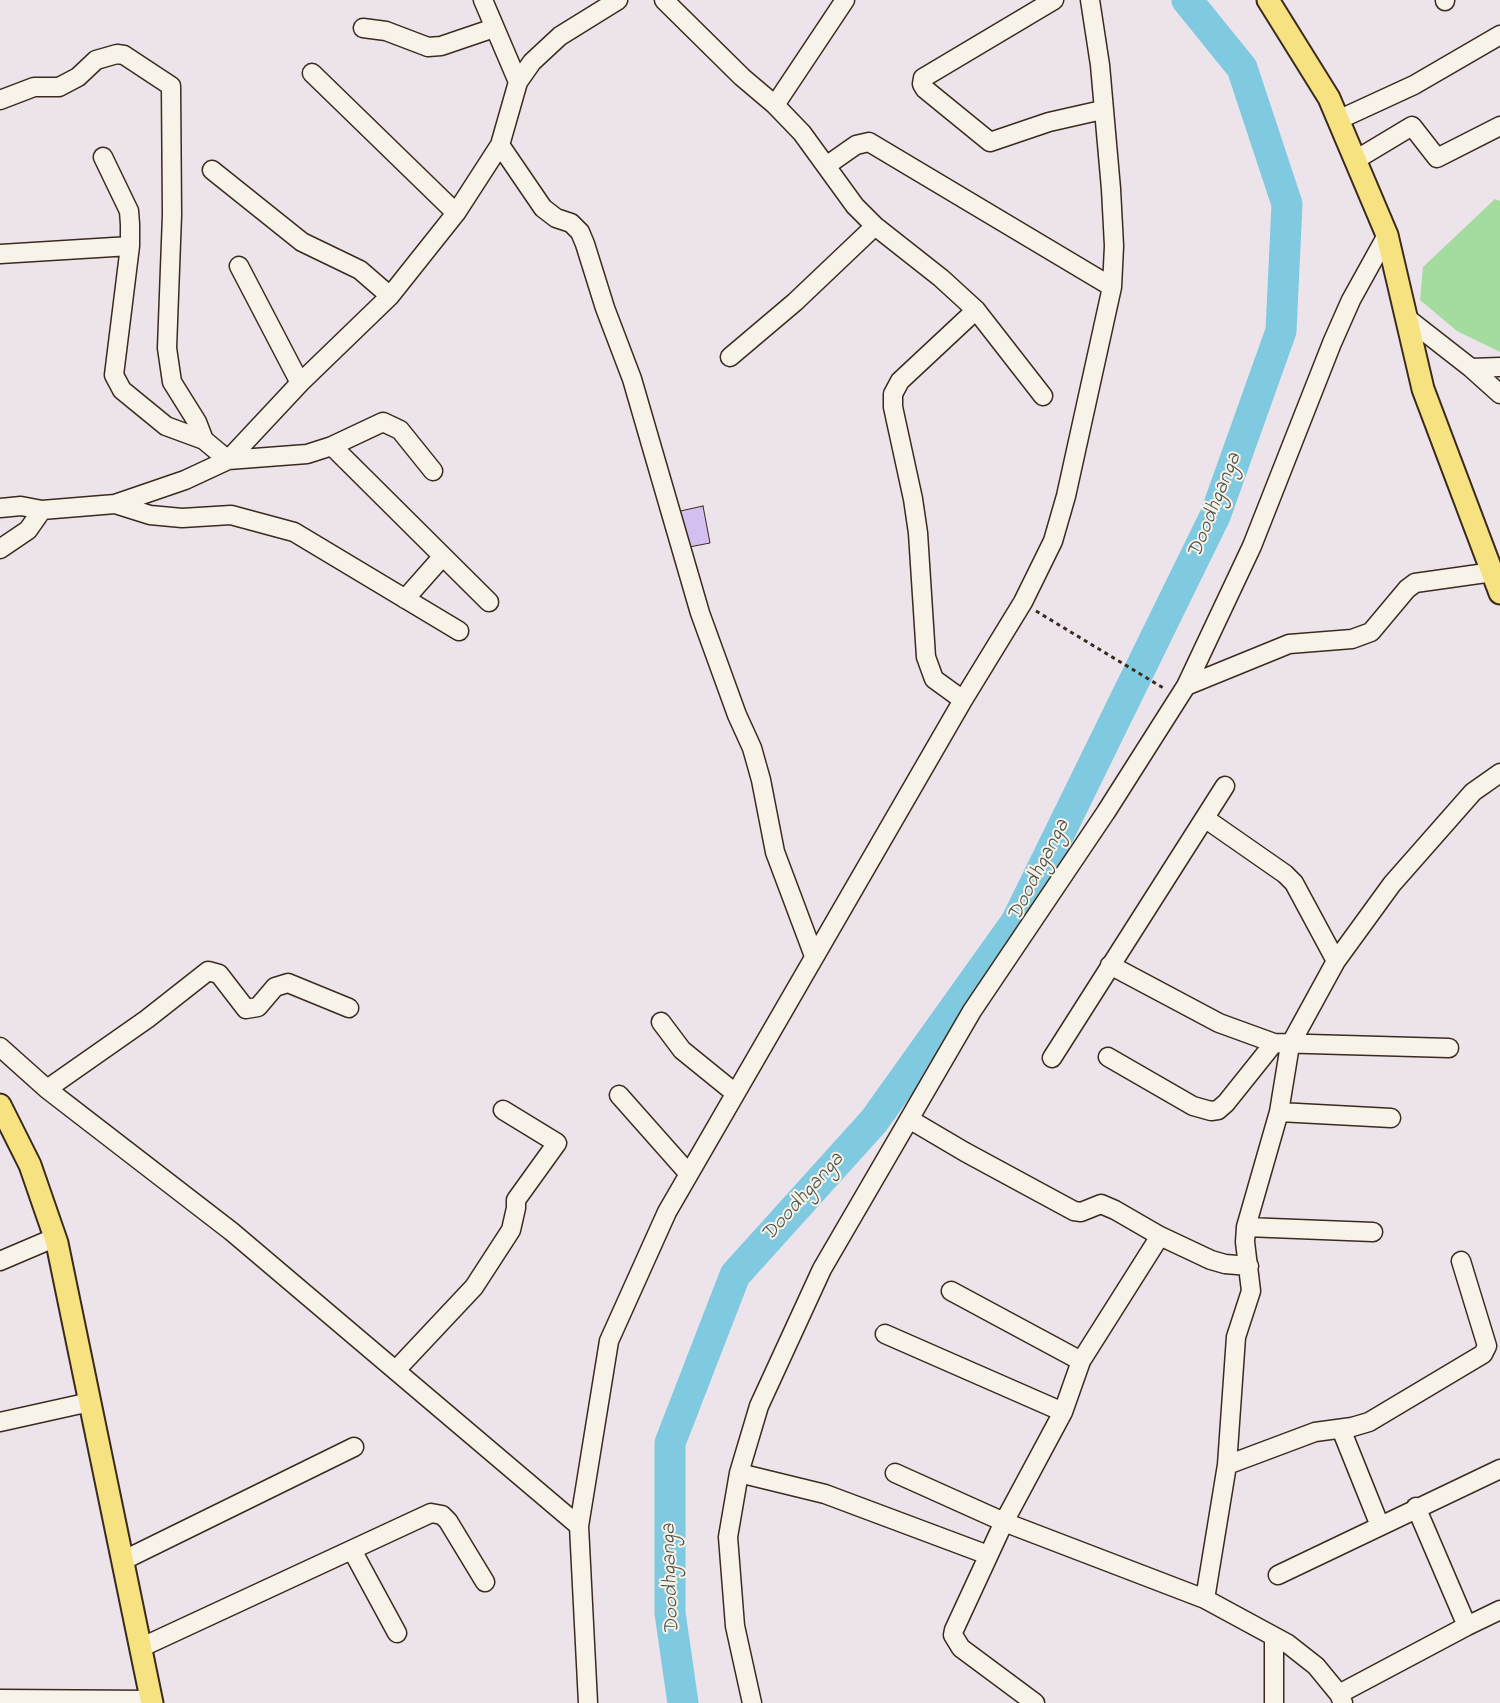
<!DOCTYPE html>
<style>
body{margin:0}
canvas{display:block;background:#ece4ea}
</style>
<canvas width="1500" height="1703"></canvas>
<script>
const g = document.querySelector('canvas').getContext('2d');
g.lineJoin = 'round';
function fill(path, color) {
  g.fillStyle = color;
  g.fill(path, 'evenodd');
}
function shape(rows) {
  const path = new Path2D();
  for (const r of rows) {
    path.moveTo(r[0], r[1]);
    for (let i = 2; i < r.length; i += 2) path.lineTo(r[i], r[i + 1]);
  }
  return path;
}
function stroke(path, color, width, dash) {
  g.strokeStyle = color;
  g.lineWidth = width;
  g.lineCap = dash ? 'butt' : 'round';
  g.setLineDash(dash || []);
  g.stroke(path);
}
function drawText(font, color, halo, rows, align = 'center') {
  g.font = font + ' "Indie Flower",sans-serif';
  g.lineWidth = 4;
  g.setLineDash([]);
  g.textBaseline = 'middle';
  g.strokeStyle = halo;
  g.fillStyle = color;
  for (const [text, x, y, turn = 0] of rows) {
    g.save();
    g.translate(x, y);
    g.rotate((+turn || 0) * Math.PI / 180);
    g.textAlign = isNaN(turn) ? turn : align;
    if (halo) g.strokeText(text, 0, 0);
    g.fillText(text, 0, 0);
    g.restore();
  }
}
const green = shape([
 [1495,199,1500,201,1500,352,1457,331,1420,300,1423,267]
]);
const river = shape([
 [683,1703,670,1613,670,1443,735,1275,874,1121,1016,922,1215,516,1281,331,1287,204,1242,68,1187,0]
]);
const building = shape([
 [703,506,710,543,684,548,676,512,703,506]
]);
const path = shape([
 [1036,611,1165,689]
]);
const minor = shape([
 [483,0,518,82],
 [664,0,742,77,775,105,802,133,855,206,875,226,941,278,976,310,1043,396],
 [1054,0,923,78,922,84,925,89,990,142,1049,122,1102,110],
 [1445,1,1445,0],
 [363,28,386,31,428,47,441,46,494,28],
 [312,73,456,213],
 [0,100,34,87,59,87,78,77,96,60,117,54,124,55,171,86,172,215,167,348,172,382,197,422,204,440,228,460,307,454,332,446,383,422,400,430,433,471],
 [775,105,845,0],
 [1338,120,1414,85,1500,35],
 [500,145,543,208,556,218,571,223,580,232,585,244,605,308,632,379,700,613,737,715,752,748,761,780,775,852,814,956],
 [103,157,129,211,130,224,130,246,114,375,122,390,166,426,204,440],
 [1357,159,1412,126,1437,158,1500,126],
 [826,166,856,145,869,142,1112,287],
 [212,170,302,242,360,270,390,296],
 [0,254,130,246],
 [239,266,300,383],
 [1407,318,1471,368,1500,394],
 [730,357,795,302,875,226],
 [1471,368,1500,367],
 [332,446,489,602],
 [115,504,150,515,182,518,231,515,294,532,459,631],
 [0,508,21,506,42,510],
 [0,549,28,530,42,510,115,504,185,480,228,460,300,383,390,296,456,213,500,145,518,82,532,62,560,36,618,0],
 [405,599,443,556],
 [1186,686,1289,644,1352,639,1371,632,1407,589,1415,583,1493,572],
 [963,700,934,679,926,657,918,533,913,499,893,407,893,394,900,381,976,310],
 [1206,819,1285,874,1294,883,1336,961],
 [1110,965,1219,1023,1274,1043,1449,1048],
 [661,1022,682,1050,735,1093],
 [0,1047,47,1089,231,1231,579,1526,588,1703],
 [1108,1057,1193,1106,1211,1111,1218,1110,1226,1103,1274,1043],
 [1052,1058,1225,786],
 [47,1089,147,1019,208,971,219,974,246,1009,258,1007,275,987,288,983,349,1008],
 [619,1095,689,1174],
 [1279,1112,1391,1118],
 [909,1119,965,1152,1074,1211,1081,1212,1101,1204,1115,1210,1160,1236,1211,1260,1225,1264,1249,1266],
 [1246,1227,1373,1232],
 [0,1261,54,1238],
 [951,1291,1081,1361],
 [885,1334,1063,1412],
 [396,1370,474,1287,511,1230,516,1208,516,1200,557,1143,503,1110],
 [0,1422,90,1402],
 [1341,1429,1380,1526],
 [1227,1465,1315,1432,1352,1427,1369,1422,1483,1354,1487,1346,1461,1261],
 [739,1473,825,1494,988,1555],
 [895,1473,1004,1522,1205,1599,1288,1644,1316,1666,1339,1694,1343,1703],
 [1416,1507,1467,1626],
 [579,1526,609,1341,667,1212,963,700,1023,602,1053,541,1066,496,1112,287,1114,246,1111,189,1100,65,1090,0],
 [352,1550,397,1633],
 [122,1561,354,1447],
 [1278,1575,1500,1469],
 [1205,1599,1227,1465,1236,1337,1251,1291,1245,1242,1246,1227,1279,1112,1290,1045,1336,961,1392,884,1473,792,1500,773],
 [140,1648,431,1513,442,1515,448,1521,485,1582],
 [1339,1694,1467,1626,1500,1610],
 [0,1699,151,1700],
 [752,1703,735,1626,728,1537,739,1473,759,1406,822,1269,972,1011,1106,812,1186,686,1252,546,1332,343,1351,300,1387,235],
 [1035,1703,961,1648,953,1635,954,1630,1004,1522,1063,1412,1081,1361,1160,1236],
 [1274,1703,1274,1637]
]);
const major = shape([
 [1268,0,1329,98,1387,235,1423,389,1500,593],
 [0,1105,30,1165,57,1243,152,1703]
]);
const waterNames = [
 ["Doodhganga",1216,506,-68],
 ["Doodhganga",1040,871,-63],
 ["Doodhganga",804,1198,-48],
 ["Doodhganga",672,1579,-92]
];
fill(green, '#a4db9f');
stroke(river, '#7fcae0', 31);
fill(building, '#d3c0f0');
stroke(building, '#3b2a1e', 1);
stroke(minor, '#3b2a1e', 21);
stroke(major, '#3b2a1e', 25);
stroke(path, '#3b2a1e', 3, [4, 4]);
stroke(minor, '#f7f3e8', 18);
stroke(major, '#f6e281', 21);
drawText('italic 21px', '#4c524e', '#f7f3e8', waterNames);
</script>
